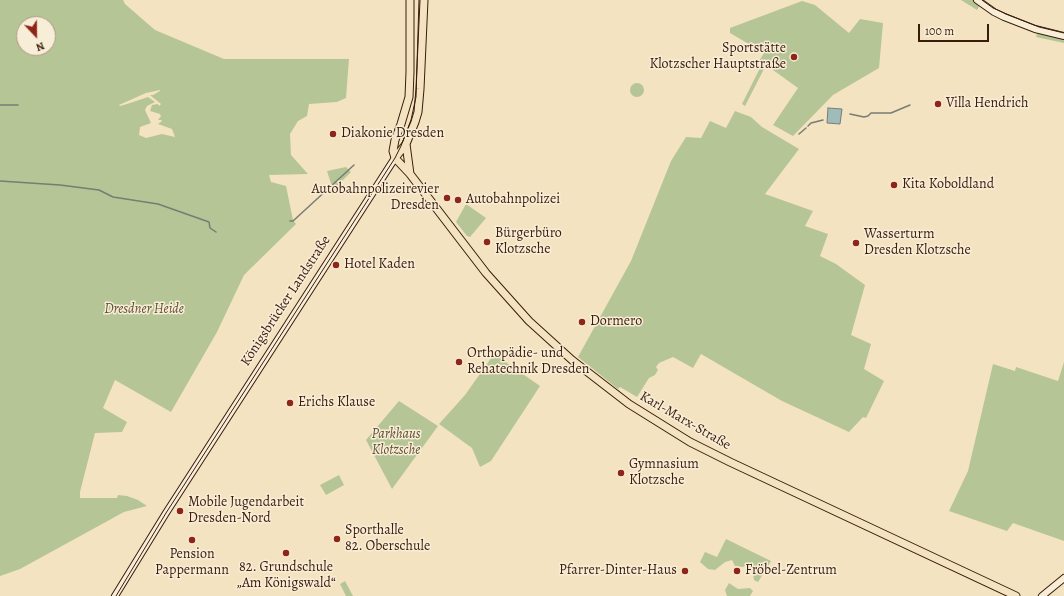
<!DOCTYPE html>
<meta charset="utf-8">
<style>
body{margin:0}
#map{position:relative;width:1064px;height:596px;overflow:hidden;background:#f4e3c0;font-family:Alegreya,serif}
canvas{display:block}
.north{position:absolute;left:16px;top:16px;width:40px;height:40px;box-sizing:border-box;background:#f8edd6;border:1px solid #ac9985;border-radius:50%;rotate:158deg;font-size:11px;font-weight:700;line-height:16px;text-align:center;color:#3a1c0c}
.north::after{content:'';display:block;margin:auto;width:14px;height:18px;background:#8f2418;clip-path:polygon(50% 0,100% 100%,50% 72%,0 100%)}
.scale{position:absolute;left:918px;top:24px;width:71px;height:18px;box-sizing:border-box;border:2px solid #3a1c0c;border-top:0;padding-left:5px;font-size:12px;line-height:14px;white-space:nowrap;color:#3a1c0c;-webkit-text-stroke:3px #f8edd6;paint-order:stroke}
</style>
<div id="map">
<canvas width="1064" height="596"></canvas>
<div class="north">N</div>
<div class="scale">100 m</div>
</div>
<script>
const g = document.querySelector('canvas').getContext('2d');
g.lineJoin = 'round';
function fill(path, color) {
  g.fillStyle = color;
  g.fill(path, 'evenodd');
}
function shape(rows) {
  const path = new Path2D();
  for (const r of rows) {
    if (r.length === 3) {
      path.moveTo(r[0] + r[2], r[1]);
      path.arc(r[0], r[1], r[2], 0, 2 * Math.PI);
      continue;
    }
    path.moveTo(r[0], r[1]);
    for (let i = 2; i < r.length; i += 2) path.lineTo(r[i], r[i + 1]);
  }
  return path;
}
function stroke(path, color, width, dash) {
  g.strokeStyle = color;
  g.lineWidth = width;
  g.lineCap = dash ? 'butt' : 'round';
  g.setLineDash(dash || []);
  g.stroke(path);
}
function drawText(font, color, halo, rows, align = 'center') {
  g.font = font + ' Alegreya,serif';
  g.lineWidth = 3;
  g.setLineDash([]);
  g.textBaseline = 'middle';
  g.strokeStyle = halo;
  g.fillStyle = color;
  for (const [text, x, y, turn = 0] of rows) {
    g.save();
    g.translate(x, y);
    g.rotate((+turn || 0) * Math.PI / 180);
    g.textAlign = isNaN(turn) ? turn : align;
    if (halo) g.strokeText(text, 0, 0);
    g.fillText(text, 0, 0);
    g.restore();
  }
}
const green = shape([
 [0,0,123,0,125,4,155,30,224,59,349,59,346,98,337,102,309,104,307,116,298,121,290,134,291,155,308,174,269,175,271,182,286,186,293,220,296,224,244,275,217,332,171,412,115,380,103,408,127,422,122,432,95,433,80,492,80,498,117,498,118,495,127,496,138,500,147,506,124,512,20,569,0,576],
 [24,24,48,24,48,48,24,48],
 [160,90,160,91,153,95,150,95,161,104,159,106,158,104,152,105,150,111,160,114,161,116,158,120,161,120,162,121,158,124,172,129,175,137,162,134,146,138,139,135,140,127,151,123,145,110,147,106,155,102,148,97,127,104,120,106,119,105,146,93],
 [961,0,973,0,980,5,977,10],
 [802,1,815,5,849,33,860,19,883,23,879,68,833,95,793,136,773,125,798,88,766,65,745,106,742,104,762,64,759,61,764,53,730,33,730,28],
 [1039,33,1064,38,1064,43,1036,37,1037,34],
 [637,90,7],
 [735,111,751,117,762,127,799,149,765,194,813,211,805,226,828,234,820,256,836,264,865,285,851,335,871,344,864,369,884,381,866,418,863,417,849,432,782,401,701,354,693,368,673,357,659,363,656,367,658,370,655,375,649,378,637,397,620,387,618,389,578,357,631,261,671,161,686,137,701,138,710,121,726,128],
 [346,167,351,172,333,190,327,171],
 [466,204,486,218,470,237,467,236,456,222],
 [494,354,540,386,491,461,480,467,472,448,439,424,465,395],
 [1064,362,1064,541,1013,523,1007,531,949,511,968,471,993,364,1015,371,1016,367,1058,381],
 [399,401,438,426,392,489,366,440],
 [339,475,344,485,326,495,320,485],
 [726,539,771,561,758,582,754,580,752,566,748,564,743,567,735,566,732,560,725,562,715,570,708,569,700,562,705,552,717,557],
 [345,581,353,596,346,596,340,584],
 [729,583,738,589,750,588,753,591,750,596,727,596,725,590]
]);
const water = shape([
 [828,108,842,109,840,124,827,123,828,108]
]);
const stream = shape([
 [0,105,18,105],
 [850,114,864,117,868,116,871,113,891,113,910,105],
 [808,126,811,123,823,120],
 [799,134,806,128],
 [0,181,60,185,99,190,113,197,158,204,209,222,210,228,216,232],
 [290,221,293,221,354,165]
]);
const secondary = shape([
 [977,0,994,12,1004,17,1035,29,1064,36],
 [115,596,166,513,395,158],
 [1042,596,1064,578]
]);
const primary = shape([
 [406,144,410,174],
 [395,158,410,174,486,273,529,321,572,360,629,404,690,442,730,462,1016,596],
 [395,158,406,144,415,122,418,112,420,89,424,0],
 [395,158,393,151,395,140,401,124,409,97,410,72,410,0]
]);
const tram = shape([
 [982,0,993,8,1009,15,1039,27,1064,33],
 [116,596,166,513,395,158,401,146,411,120,416,97,419,0]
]);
const markers = [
 [794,57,4,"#8f2418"],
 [938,104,4,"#8f2418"],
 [333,134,4,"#8f2418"],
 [894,185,4,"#8f2418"],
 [447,198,4,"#8f2418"],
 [458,200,4,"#8f2418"],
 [487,242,4,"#8f2418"],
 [856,243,4,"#8f2418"],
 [336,265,4,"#8f2418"],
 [582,322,4,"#8f2418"],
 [459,362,4,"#8f2418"],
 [290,403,4,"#8f2418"],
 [621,473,4,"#8f2418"],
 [180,511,4,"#8f2418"],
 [337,539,4,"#8f2418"],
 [192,540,4,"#8f2418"],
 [286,553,4,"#8f2418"],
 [685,571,4,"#8f2418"],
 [737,571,4,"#8f2418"]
];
const poiNames = [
 ["Sportstätte",786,49,"right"],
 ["Klotzscher Hauptstraße",786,65,"right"],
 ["Villa Hendrich",946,104],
 ["Diakonie Dresden",341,134],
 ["Kita Koboldland",902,185],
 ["Autobahnpolizeirevier",439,190,"right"],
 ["Dresden",439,206,"right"],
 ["Autobahnpolizei",466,200],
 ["Bürgerbüro",495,234],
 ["Klotzsche",495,250],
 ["Wasserturm",864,235],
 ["Dresden Klotzsche",864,251],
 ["Hotel Kaden",344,265],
 ["Dormero",590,322],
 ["Orthopädie- und",467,354],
 ["Rehatechnik Dresden",467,370],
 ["Erichs Klause",298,403],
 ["Gymnasium",629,465],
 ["Klotzsche",629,481],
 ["Mobile Jugendarbeit",188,503],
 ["Dresden-Nord",188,519],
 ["Sporthalle",345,531],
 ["82. Oberschule",345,547],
 ["Pension",192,555,"center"],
 ["Pappermann",192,571,"center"],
 ["82. Grundschule",286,568,"center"],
 ["„Am Königswald“",286,584,"center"],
 ["Pfarrer-Dinter-Haus",677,571,"right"],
 ["Fröbel-Zentrum",745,571]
];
const streetNames = [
 ["Königsbrücker Landstraße",286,301,-57],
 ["Karl-Marx-Straße",685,421,30]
];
const parkNames = [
 ["Dresdner Heide",144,310],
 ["Parkhaus",396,435],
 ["Klotzsche",396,451]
];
fill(green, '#b6c596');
fill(water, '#9fbcbb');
stroke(water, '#777c75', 1);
stroke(stream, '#777c75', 1.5);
stroke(secondary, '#3a1c0c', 8);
stroke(primary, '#3a1c0c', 9);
stroke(secondary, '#f8edd6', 6);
stroke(primary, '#f4e3c0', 7);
stroke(tram, '#3a1c0c', 1);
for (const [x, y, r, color] of markers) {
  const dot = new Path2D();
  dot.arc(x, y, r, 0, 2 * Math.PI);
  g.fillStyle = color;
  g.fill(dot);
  stroke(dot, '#f8edd6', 1.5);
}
drawText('14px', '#3a1c0c', '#f8edd6', poiNames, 'left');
drawText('14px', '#3a1c0c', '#f8edd6', streetNames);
drawText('italic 14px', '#5f4f35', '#f8edd6', parkNames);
</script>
